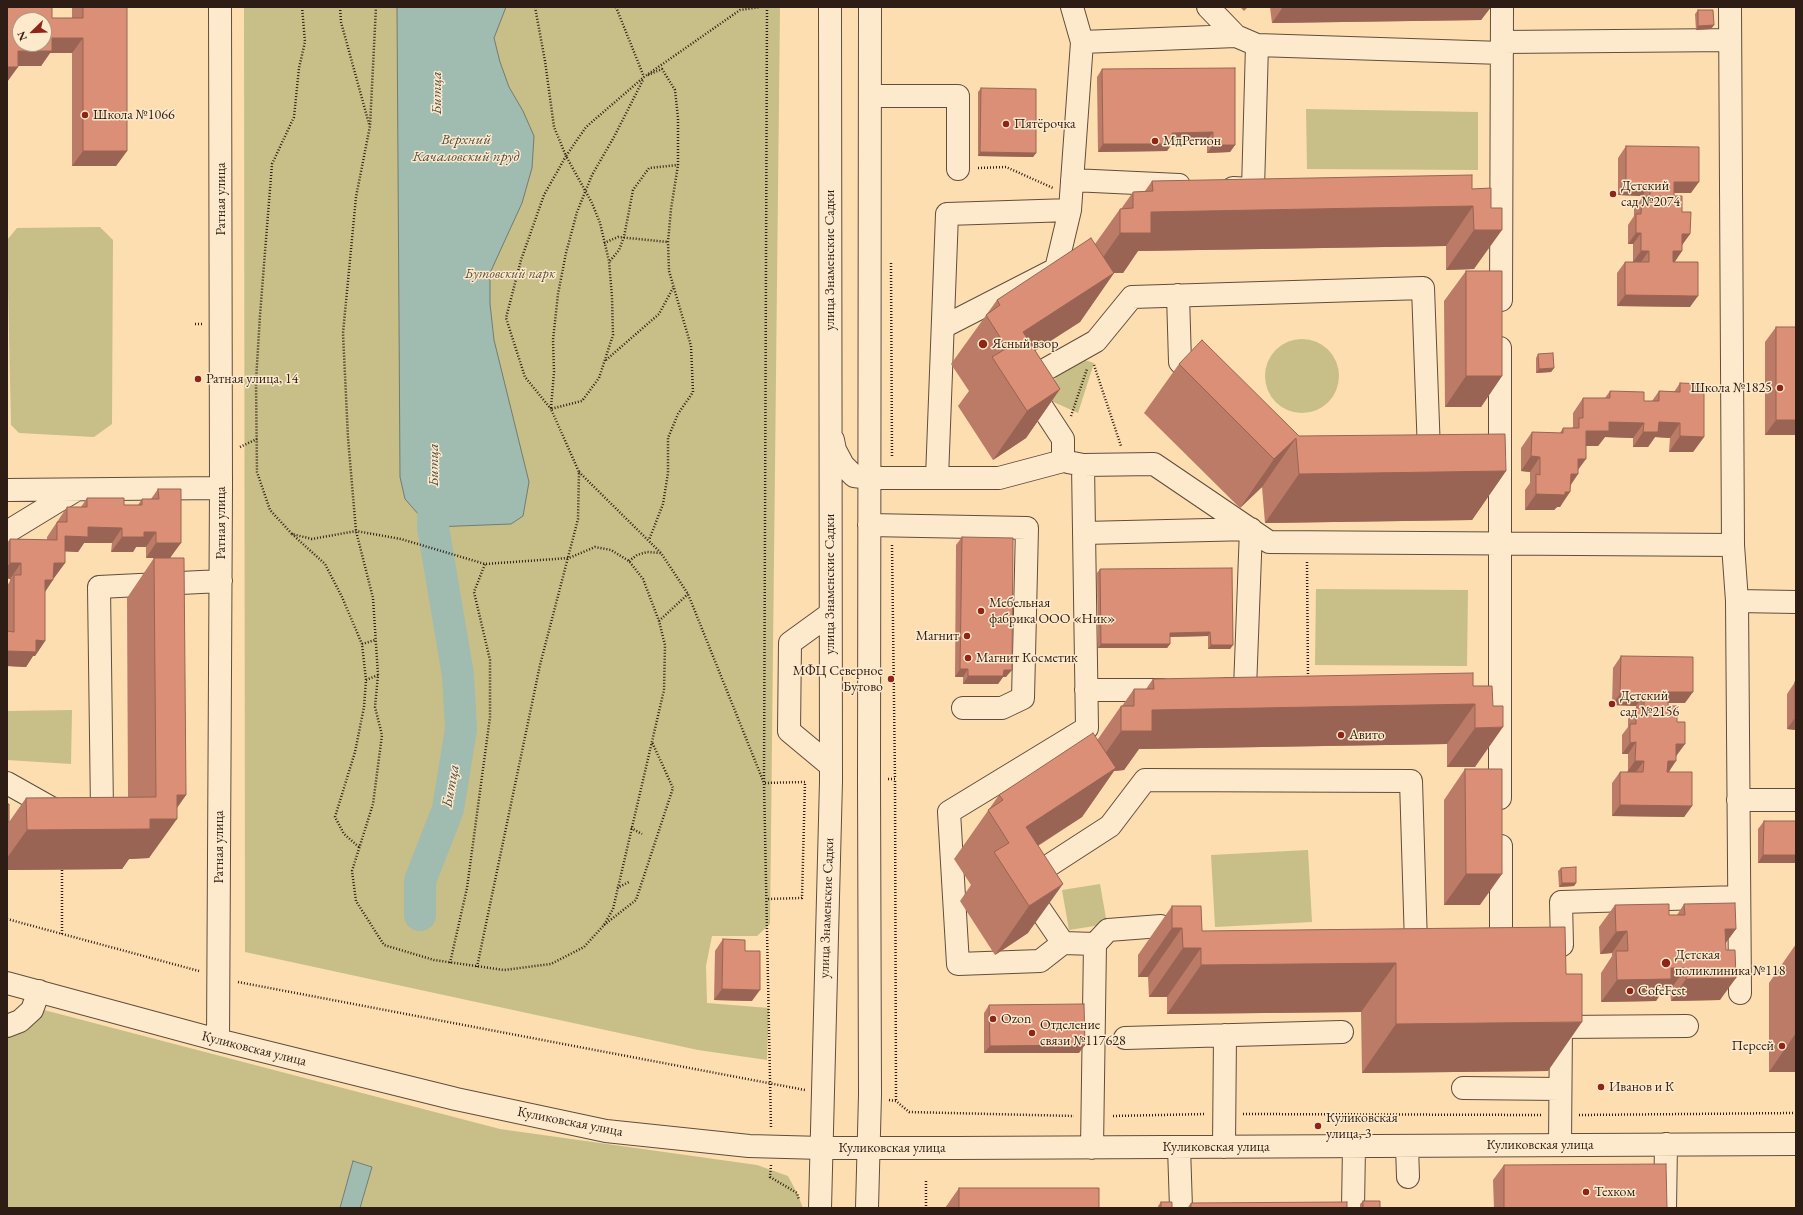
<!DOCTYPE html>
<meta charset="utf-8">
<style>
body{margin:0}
#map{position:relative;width:1803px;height:1215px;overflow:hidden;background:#fcdeb1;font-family:"EB Garamond",serif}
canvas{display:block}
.frame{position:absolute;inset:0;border:8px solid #2d1d15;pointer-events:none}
.north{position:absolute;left:12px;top:12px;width:40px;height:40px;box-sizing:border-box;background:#fdeacc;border:1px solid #aa9883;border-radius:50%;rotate:247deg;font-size:11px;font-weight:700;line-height:16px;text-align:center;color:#2d1d15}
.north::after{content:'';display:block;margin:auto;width:14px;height:18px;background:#8f2418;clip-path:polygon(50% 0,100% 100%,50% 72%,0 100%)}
</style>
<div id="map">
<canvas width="1803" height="1215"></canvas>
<div class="frame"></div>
<div class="north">N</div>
</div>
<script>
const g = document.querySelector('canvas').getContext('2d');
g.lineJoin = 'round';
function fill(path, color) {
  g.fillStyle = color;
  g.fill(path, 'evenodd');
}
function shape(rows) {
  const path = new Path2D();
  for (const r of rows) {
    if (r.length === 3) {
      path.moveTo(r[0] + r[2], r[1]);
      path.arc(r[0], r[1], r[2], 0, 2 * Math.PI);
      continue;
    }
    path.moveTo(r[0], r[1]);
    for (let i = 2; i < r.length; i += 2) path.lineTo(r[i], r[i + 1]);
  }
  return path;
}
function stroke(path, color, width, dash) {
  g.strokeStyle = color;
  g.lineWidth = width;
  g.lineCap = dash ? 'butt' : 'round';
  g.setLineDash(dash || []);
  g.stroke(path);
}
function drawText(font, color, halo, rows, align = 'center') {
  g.font = font + ' "EB Garamond",serif';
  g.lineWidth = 3;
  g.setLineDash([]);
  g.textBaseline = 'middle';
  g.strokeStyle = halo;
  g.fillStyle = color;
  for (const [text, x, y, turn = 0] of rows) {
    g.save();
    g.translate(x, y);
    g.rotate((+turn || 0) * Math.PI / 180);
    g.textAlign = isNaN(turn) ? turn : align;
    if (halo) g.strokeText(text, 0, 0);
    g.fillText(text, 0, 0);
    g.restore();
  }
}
const green = shape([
 [244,7,780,7,770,924,757,936,712,936,706,966,707,1003,769,1008,767,1060,698,1050,245,952],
 [1306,109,1478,112,1478,170,1307,169],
 [100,227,113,240,112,424,94,437,19,433,11,425,7,240,17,228],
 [1302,376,37],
 [1065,354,1094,363,1078,413,1047,399],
 [1316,589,1468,590,1467,666,1315,665],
 [72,710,71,764,7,760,7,711],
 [1308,850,1312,922,1215,927,1211,855],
 [1100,884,1107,924,1069,930,1062,890],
 [44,1010,500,1129,757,1165,788,1176,797,1193,803,1208,360,1208,372,1167,353,1161,340,1208,7,1208,7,1034,37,1018]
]);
const water = shape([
 [397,7,506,7,494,38,500,62,509,87,523,111,534,136,532,168,522,203,490,273,490,304,494,340,529,482,523,516,511,524,433,527,420,516,405,499,400,477,397,7],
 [353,1161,372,1167,360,1208,340,1208,353,1161]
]);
const river = shape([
 [420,915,420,881,448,809,461,729,458,675,433,527,434,484]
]);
const path = shape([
 [302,7,305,42,299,68,294,117,272,164,260,315,256,381,257,472,270,510,292,534,312,539,356,531,401,539,485,564,569,558,595,547,611,550,629,561,643,579,659,621,665,645,664,690,613,909,604,925,584,947,551,964,504,970,434,960,384,945,356,901,352,871,373,804,382,735,375,707,378,675,373,598,356,531,348,438,343,333,356,197,370,126,376,7],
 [340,7,341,22,369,124],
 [535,7,545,61,554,127,566,156,544,195,521,260,506,318,525,377,551,409],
 [616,7,644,77],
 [767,7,764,783,771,1128],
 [648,75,662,69,675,90,678,118,678,165,671,209,668,242,669,271,691,346,693,392,678,414,668,438,668,473,663,504,649,540],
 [978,168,1006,167,1053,188],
 [604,243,618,237,668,242],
 [610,261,619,250,624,237,633,190,649,168,678,165],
 [891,263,892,458],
 [195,324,202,324],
 [606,360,659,314,673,288],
 [1094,365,1121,446],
 [551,408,554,372,553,340,558,294,566,253,577,212,592,175,614,137,643,80],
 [1071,416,1087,369],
 [240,447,257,439],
 [579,472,661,553,688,594,764,783,805,782,802,898,767,899],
 [292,534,325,564,342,597,362,644,366,680,364,707,355,752,335,817,344,834,359,847],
 [892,545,895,779],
 [629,561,637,555,647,552,661,553],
 [1307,562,1308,679],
 [659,621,688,594],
 [362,644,375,640],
 [366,680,378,675],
 [888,779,895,779,896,1101],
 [631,828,642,834],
 [62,870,62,934],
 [617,888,629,882],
 [7,919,199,971],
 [604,925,636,900,673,788,652,742],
 [450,963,467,888,490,717,490,660,474,592,485,564],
 [477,967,540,665,578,519,579,472,551,409,582,401,599,378,613,335,612,297,609,261,600,223,592,203,566,156,586,127,644,77,740,10,760,7],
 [238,982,805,1090],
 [889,1100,896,1101,909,1112,1074,1116],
 [1243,1114,1542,1115],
 [1579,1115,1796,1113],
 [1113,1116,1206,1114],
 [771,1165,770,1177,797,1193,799,1200],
 [926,1181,926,1208]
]);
const minor = shape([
 [1208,7,1236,36,1257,45,1502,53],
 [1730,7,1733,545,1737,601,1740,993],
 [1082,42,1236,36],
 [1502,42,1730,40],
 [870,96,958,96,958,169],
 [1072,180,1179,185],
 [1233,188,1253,189,1257,45],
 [1178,295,1180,362,1202,383],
 [1501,300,1502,7],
 [943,327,1056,269,1070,210],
 [833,440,835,450,843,465,854,476,870,478,999,478,1063,461,1063,439,1025,381,1096,341,1132,297,1423,288,1429,452,1442,452],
 [1068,462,1083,465,1154,464,1269,542,1733,545],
 [1083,465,1087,728,949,812,958,964,1040,961,1063,943,1095,944,1108,930,1161,926,1183,939],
 [937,478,947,214,1070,210,1082,42,1072,7],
 [7,490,221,488],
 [869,525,1027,528,1023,698,1002,708,963,708],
 [7,532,76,490],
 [1084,533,1251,529,1245,689,1227,689],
 [1737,601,1796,602],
 [830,614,790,643,789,731,831,766],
 [1086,690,1163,690],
 [7,783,55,810,102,811,99,587,221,581],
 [1500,798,1500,348],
 [1738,800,1796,800],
 [1501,846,1501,945,1514,945],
 [1063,943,1022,883,1110,826,1145,780,1411,781,1416,944],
 [1562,945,1561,902,1739,897],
 [7,983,218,1040,456,1099,606,1131,749,1146,822,1148,955,1148,1796,1144],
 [7,1026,20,1021,32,1010,39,991],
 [1561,1027,1687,1026],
 [1125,1038,1342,1032],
 [218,1040,221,488,220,7],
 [1463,1088,1560,1089],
 [1560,1145,1561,1024],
 [1407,1146,1408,1177],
 [1179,1147,1181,1208],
 [1224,1147,1225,1035],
 [1092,1148,1095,944],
 [820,1208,831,781,830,7],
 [867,1208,870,1095,869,780,870,7],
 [1353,1208,1354,1146],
 [1665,1208,1666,1144]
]);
const wall = shape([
 [7,7,52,18,72,18,72,7,127,7,127,151,116,166,72,166,72,53,50,53,41,66,18,66,7,82],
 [1240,7,1248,7,1244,11],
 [1270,7,1491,7,1481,20,1272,23],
 [1698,10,1714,25,1711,29,1696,30,1695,14],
 [1102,69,1235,145,1230,152,1207,153,1207,140,1172,140,1167,151,1098,152,1097,77],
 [981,88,1036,153,1033,157,978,156,978,92],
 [1626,146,1691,193,1674,193,1674,196,1682,212,1690,234,1682,245,1682,251,1674,262,1690,307,1617,306,1617,273,1625,262,1633,262,1633,244,1628,244,1628,225,1634,216,1634,209,1642,198,1642,196,1618,195,1618,158],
 [1152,181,1472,189,1491,188,1474,269,1446,270,1446,246,1138,251,1123,273,1114,273,1080,322,1035,351,1060,389,1026,438,993,460,958,406,969,391,951,364,997,300,1095,244,1120,209,1121,209,1133,192,1145,191],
 [1466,271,1502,376,1481,407,1445,407,1444,301],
 [1776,327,1796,435,1765,435,1765,342],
 [1538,354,1554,368,1551,372,1536,373,1536,358],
 [1179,364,1299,436,1506,471,1472,520,1265,523,1262,487,1240,508,1144,413],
 [1680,383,1704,437,1693,452,1669,452,1670,438,1655,437,1648,447,1633,447,1633,438,1605,437,1598,446,1586,446,1578,470,1578,474,1571,485,1560,507,1557,507,1554,510,1525,510,1525,490,1530,483,1530,472,1521,471,1521,448,1532,432,1560,433,1563,428,1572,428,1573,427,1573,413,1583,398,1605,398,1610,391,1644,401,1652,401,1659,391,1674,392],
 [158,489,171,558,186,795,177,808,149,858,129,859,122,869,7,870,7,804,9,822,26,798,128,797,127,598,154,558,146,558,146,547,136,547,133,552,111,552,112,543,84,543,78,552,65,551,65,563,54,578,53,578,45,591,45,641,35,656,33,656,26,667,7,666,7,586,10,581,10,579,7,578,7,543,10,539,47,540,47,537,67,507,81,507,87,498,124,505,138,505,142,499,151,499],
 [962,537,1006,677,1003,677,998,684,963,684,963,677,955,677,956,545],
 [1100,569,1233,645,1230,649,1208,649,1208,636,1170,637,1170,644,1167,648,1098,648,1097,573],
 [1621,656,1685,703,1668,703,1677,755,1669,772,1692,806,1684,817,1612,816,1612,783,1620,772,1628,772,1628,754,1622,754,1622,735,1628,727,1628,719,1636,708,1636,706,1612,705,1613,668],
 [1153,679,1473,686,1492,686,1475,767,1447,767,1447,744,1139,749,1124,770,1114,771,1082,817,1038,846,1028,933,995,955,960,901,971,885,954,859,999,795,1098,739,1121,706,1122,706,1134,689,1146,689],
 [1795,682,1796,730,1787,729,1787,694],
 [1465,769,1480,905,1444,905,1444,800],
 [1764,821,1796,821,1796,863,1758,863,1758,829],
 [1561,868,1576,883,1574,886,1559,887,1558,871],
 [1684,904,1736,929,1725,943,1720,1000,1671,1001,1670,990,1663,990,1656,1001,1601,1002,1601,973,1612,956,1612,953,1600,954,1599,927,1615,905,1669,915,1677,915],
 [1172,906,1202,931,1565,927,1548,1071,1362,1073,1361,1012,1167,1014,1167,997,1149,997,1148,977,1138,977,1138,955],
 [723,939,745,951,752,1001,714,1000,715,951],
 [1796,944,1796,1072,1769,1072,1769,983],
 [989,1005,1079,1053,984,1053,984,1013],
 [1504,1165,1667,1208,1494,1208,1493,1180],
 [959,1188,1099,1208,945,1208],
 [1363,1201,1380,1208,1360,1208,1360,1204],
 [1161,1202,1172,1208,1158,1208,1158,1206],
 [1191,1203,1347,1208,1188,1208,1188,1207]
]);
const shadedWall = shape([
 [1283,7,1491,7,1481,20,1272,23],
 [1714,25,1711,29,1696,30,1698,26],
 [52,38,83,38,72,53,50,53,41,66,7,66,18,51],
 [7,67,18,67,7,82],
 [1213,132,1207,140,1167,141,1172,133],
 [1103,144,1172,144,1167,151,1098,152],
 [1213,145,1235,145,1230,152,1207,153],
 [83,151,127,151,116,166,72,166],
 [980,152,1036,153,1033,157,978,156],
 [1674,182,1699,182,1691,193,1666,193],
 [1626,184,1650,184,1642,196,1618,195],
 [1473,206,1446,246,1138,251,1123,273,1092,273,1120,233,1151,212],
 [1474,230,1502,230,1474,269,1446,270],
 [1636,233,1641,233,1633,244,1628,244],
 [1682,234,1690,234,1682,245,1674,245],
 [1641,251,1649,251,1641,262,1633,262],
 [1673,251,1682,251,1674,263,1665,263],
 [1114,273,1080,322,1002,372,1023,332],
 [1625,295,1698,296,1690,307,1617,306],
 [1554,368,1551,372,1536,373,1539,369],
 [1466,376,1502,376,1481,407,1445,407],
 [1060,389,1026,438,993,460,1027,411],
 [1776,420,1796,420,1796,435,1765,435],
 [1609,422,1644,423,1633,438,1605,437,1598,446,1576,446,1586,431],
 [1659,422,1680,423,1670,438,1655,437,1648,447,1633,447,1643,432],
 [1680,436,1704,437,1693,452,1669,452],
 [1296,438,1262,487,1240,508,1274,459],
 [1531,456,1540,457,1530,472,1521,471],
 [1578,459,1586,459,1575,474],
 [1506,471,1472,520,1265,523,1299,474],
 [1571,474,1578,474,1567,489],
 [1565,492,1570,492,1560,507,1557,507,1554,510,1525,510,1536,494],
 [88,527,122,528,112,543,84,543,78,552,54,551,65,536],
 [144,532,156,532,146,547,136,547,133,552,111,552,122,537],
 [156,543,181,543,170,558,146,558],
 [10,563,21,563,10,579,7,578,7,567],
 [54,563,65,563,54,578,43,578],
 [45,580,53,580,43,595],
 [1210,632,1208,636,1167,637,1170,633],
 [36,640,45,641,35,656,33,656,26,667,7,666,7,651],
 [1101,644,1170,644,1167,648,1098,648],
 [1211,645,1233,645,1230,649,1208,649],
 [960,669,968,669,963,677,955,677],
 [1004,670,1012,670,1006,677,1003,677,998,684,963,684,968,676],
 [1668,692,1693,692,1685,703,1660,703],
 [1620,694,1644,694,1636,706,1612,705],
 [1475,704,1447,744,1139,749,1124,770,1114,771,1082,817,1004,867,1026,827,1093,771,1121,731,1152,710],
 [1795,718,1796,718,1796,730,1787,729],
 [1503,727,1475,767,1447,767,1475,728],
 [1636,742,1628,754,1622,754,1630,743],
 [1676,744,1685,744,1677,755,1668,755],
 [1635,761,1644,761,1636,772,1627,772],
 [1668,761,1676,761,1668,773,1660,773],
 [177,795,186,795,169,819,177,819,149,858,129,859,122,869,7,870,7,858,27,830,150,819],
 [1620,805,1692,806,1684,817,1612,816],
 [1763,855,1796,855,1796,863,1758,863],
 [1466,874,1502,874,1480,905,1444,905],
 [1562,883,1576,883,1574,886,1559,887],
 [1063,884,1028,933,995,955,1029,906],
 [1172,928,1182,928,1148,977,1138,977],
 [1725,929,1736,929,1720,951],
 [1627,931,1612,953,1600,954,1616,932],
 [1183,948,1201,948,1167,997,1149,997],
 [1396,963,1361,1012,1167,1014,1201,965],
 [1671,968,1686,968,1670,990,1663,990,1656,1001,1601,1002,1617,980],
 [1736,978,1720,1000,1671,1001,1686,979],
 [722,989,760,990,752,1001,714,1000],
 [1582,1022,1548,1071,1362,1073,1396,1024],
 [1796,1033,1796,1072,1769,1072],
 [1085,1045,1079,1053,984,1053,990,1046]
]);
const building = shape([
 [7,7,52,7,52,18,83,18,83,7,127,7,127,151,83,151,83,38,52,38,52,51,18,51,18,67,7,67,7,7],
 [20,20,44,20,44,44,20,44,20,20],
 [1698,10,1713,10,1714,25,1698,26,1698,10],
 [1235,68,1235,145,1213,145,1213,132,1172,133,1172,144,1103,144,1102,69,1235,68],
 [981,88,1036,89,1036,153,980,152,981,88],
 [1626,146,1699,147,1699,182,1674,182,1674,196,1682,196,1682,212,1691,212,1690,234,1682,234,1682,251,1673,251,1673,262,1698,262,1698,296,1625,295,1625,262,1649,262,1649,251,1641,251,1641,233,1636,233,1636,214,1641,214,1642,198,1650,198,1650,184,1626,184,1626,146],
 [1472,175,1472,189,1491,188,1491,208,1502,208,1502,230,1474,230,1473,206,1151,212,1151,233,1120,233,1120,209,1133,208,1133,192,1153,191,1152,181,1472,175],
 [1091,238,1114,273,1023,332,1060,389,1027,411,992,357,1007,348,986,315,1000,305,997,300,1091,238],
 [1466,271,1502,271,1502,376,1466,376,1466,271],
 [1776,327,1796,327,1796,420,1776,420,1776,327],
 [1202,340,1299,436,1505,434,1506,471,1299,474,1296,438,1274,459,1179,364,1202,340],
 [1553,353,1554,368,1539,369,1538,354,1553,353],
 [1680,383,1704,384,1704,437,1680,436,1680,423,1659,422,1658,432,1643,432,1644,423,1609,422,1609,431,1586,431,1586,459,1578,459,1578,474,1571,474,1570,492,1565,492,1565,495,1536,494,1536,474,1540,475,1540,457,1531,456,1532,432,1563,433,1563,428,1579,428,1579,418,1583,418,1583,398,1610,398,1610,391,1644,392,1644,401,1659,401,1659,391,1680,392,1680,383],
 [158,489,181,489,181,543,156,543,156,532,144,532,144,537,122,537,122,528,88,527,88,537,65,536,65,563,54,563,53,580,45,580,45,641,36,640,36,652,7,651,7,631,14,632,14,575,21,575,21,563,10,563,10,539,57,540,57,522,67,522,67,507,87,507,87,498,124,498,124,505,142,505,142,499,159,499,158,489],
 [962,537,1013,538,1012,670,1004,670,1003,676,968,676,968,669,960,669,962,537],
 [154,558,184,558,186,795,177,795,177,819,150,819,150,829,27,830,26,798,156,797,154,558],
 [1232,568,1233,645,1211,645,1210,632,1170,633,1170,644,1101,644,1100,569,1232,568],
 [1621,656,1693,657,1693,692,1668,692,1668,706,1677,706,1677,722,1685,722,1685,744,1676,744,1676,761,1668,761,1667,772,1692,772,1692,806,1620,805,1620,772,1643,772,1644,761,1635,761,1636,742,1630,743,1630,724,1636,724,1636,708,1644,708,1644,694,1620,694,1621,656],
 [1473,673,1473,686,1492,686,1493,706,1503,706,1503,727,1475,728,1475,704,1152,710,1152,731,1121,731,1121,706,1134,706,1134,689,1154,689,1153,679,1473,673],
 [1795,682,1796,682,1796,718,1795,718,1795,682],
 [1093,733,1116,768,1026,827,1063,884,1029,906,994,852,1009,843,988,810,1003,800,999,795,1093,733],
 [1465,769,1502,769,1502,874,1466,874,1465,769],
 [7,804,9,804,9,822,7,822,7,804],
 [1764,821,1796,821,1796,855,1763,855,1764,821],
 [1576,867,1576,883,1562,883,1561,868,1576,867],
 [1735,903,1736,929,1725,929,1726,950,1735,950,1736,978,1686,979,1686,968,1671,968,1671,979,1617,980,1616,951,1628,951,1627,931,1616,932,1615,905,1669,904,1669,915,1685,915,1684,904,1735,903],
 [1172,906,1201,906,1202,931,1565,927,1566,974,1582,974,1582,1022,1396,1024,1396,963,1201,965,1201,948,1183,948,1182,928,1172,928,1172,906],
 [723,939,745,940,745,951,760,951,760,990,722,989,723,939],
 [1084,1004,1085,1045,990,1046,989,1005,1084,1004],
 [1666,1164,1667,1208,1504,1208,1504,1165,1666,1164],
 [959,1188,1099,1188,1099,1208,959,1208,959,1188],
 [1363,1201,1380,1201,1380,1208,1363,1208,1363,1201],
 [1161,1202,1172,1202,1172,1208,1161,1208,1161,1202],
 [1347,1202,1347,1208,1191,1208,1191,1203,1347,1202]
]);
const markers = [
 [85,115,4,"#8f2418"],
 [1006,124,4,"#8f2418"],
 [1155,141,4,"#8f2418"],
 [1613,194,4,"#8f2418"],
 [983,344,5,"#8f2418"],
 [198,379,4,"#8f2418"],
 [1780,388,4,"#8f2418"],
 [981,611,4,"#8f2418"],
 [967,636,4,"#8f2418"],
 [968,658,4,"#8f2418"],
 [891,679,4,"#8f2418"],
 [1612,704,4,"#8f2418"],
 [1341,735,4,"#8f2418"],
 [1666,963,5,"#8f2418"],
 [1630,991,4,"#8f2418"],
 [993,1019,4,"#8f2418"],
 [1032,1033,4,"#8f2418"],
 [1782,1046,4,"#8f2418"],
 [1601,1087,4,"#8f2418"],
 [1318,1126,4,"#8f2418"],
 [1586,1192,4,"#8f2418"]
];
const poiNames = [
 ["Школа №1066",93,115],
 ["Пятёрочка",1014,124],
 ["МдРегион",1163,141],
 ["Детский",1621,186],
 ["сад №2074",1621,202],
 ["Ясный взор",992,344],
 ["Ратная улица, 14",206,379],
 ["Школа №1825",1772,388,"right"],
 ["Мебельная",989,603],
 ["фабрика ООО «Ник»",989,619],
 ["Магнит",959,636,"right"],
 ["Магнит Косметик",976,658],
 ["МФЦ Северное",883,671,"right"],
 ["Бутово",883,687,"right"],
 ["Детский",1620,696],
 ["сад №2156",1620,712],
 ["Авито",1349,735],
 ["Детская",1675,955],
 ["поликлиника №118",1675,971],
 ["CofeFest",1638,991],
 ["Ozon",1001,1019],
 ["Отделение",1040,1025],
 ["связи №117628",1040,1041],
 ["Персей",1774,1046,"right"],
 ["Иванов и К",1609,1087],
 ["Куликовская",1326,1118],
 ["улица, 3",1326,1134],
 ["Техком",1594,1192]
];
const streetNames = [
 ["Ратная улица",221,199,-90],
 ["улица Знаменские Садки",830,260,-90],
 ["Ратная улица",221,523,-90],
 ["улица Знаменские Садки",830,584,-90],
 ["Ратная улица",219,847,-90],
 ["улица Знаменские Садки",827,908,-88],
 ["Куликовская улица",254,1049,14],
 ["Куликовская улица",570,1122,11],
 ["Куликовская улица",1540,1145],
 ["Куликовская улица",1216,1147],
 ["Куликовская улица",892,1148]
];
const parkNames = [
 ["Бутовский парк",510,274]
];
const waterNames = [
 ["Битца",437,93,-90],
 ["Верхний",466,140],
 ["Качаловский пруд",466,157],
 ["Битца",434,465,-90],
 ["Битца",451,786,-80]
];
fill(green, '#c7bf87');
fill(water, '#a0bbb0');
stroke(water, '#727c72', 1);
stroke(river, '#a0bbb0', 32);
stroke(minor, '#614d3c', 24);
stroke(path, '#2d1d15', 2.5, [1, 2]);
stroke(minor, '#fdeacc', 22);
fill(wall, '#bc7b66');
fill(shadedWall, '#996453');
fill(building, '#db8f77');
stroke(building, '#996453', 1);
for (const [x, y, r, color] of markers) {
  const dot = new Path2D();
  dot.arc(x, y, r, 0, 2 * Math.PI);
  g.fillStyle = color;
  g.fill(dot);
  stroke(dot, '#fdeacc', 1.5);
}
drawText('14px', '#2d1d15', '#fdeacc', poiNames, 'left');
drawText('14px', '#2d1d15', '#fdeacc', streetNames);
drawText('italic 14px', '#5b4e37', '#fdeacc', parkNames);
drawText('italic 15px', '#504c44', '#fdeacc', waterNames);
</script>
